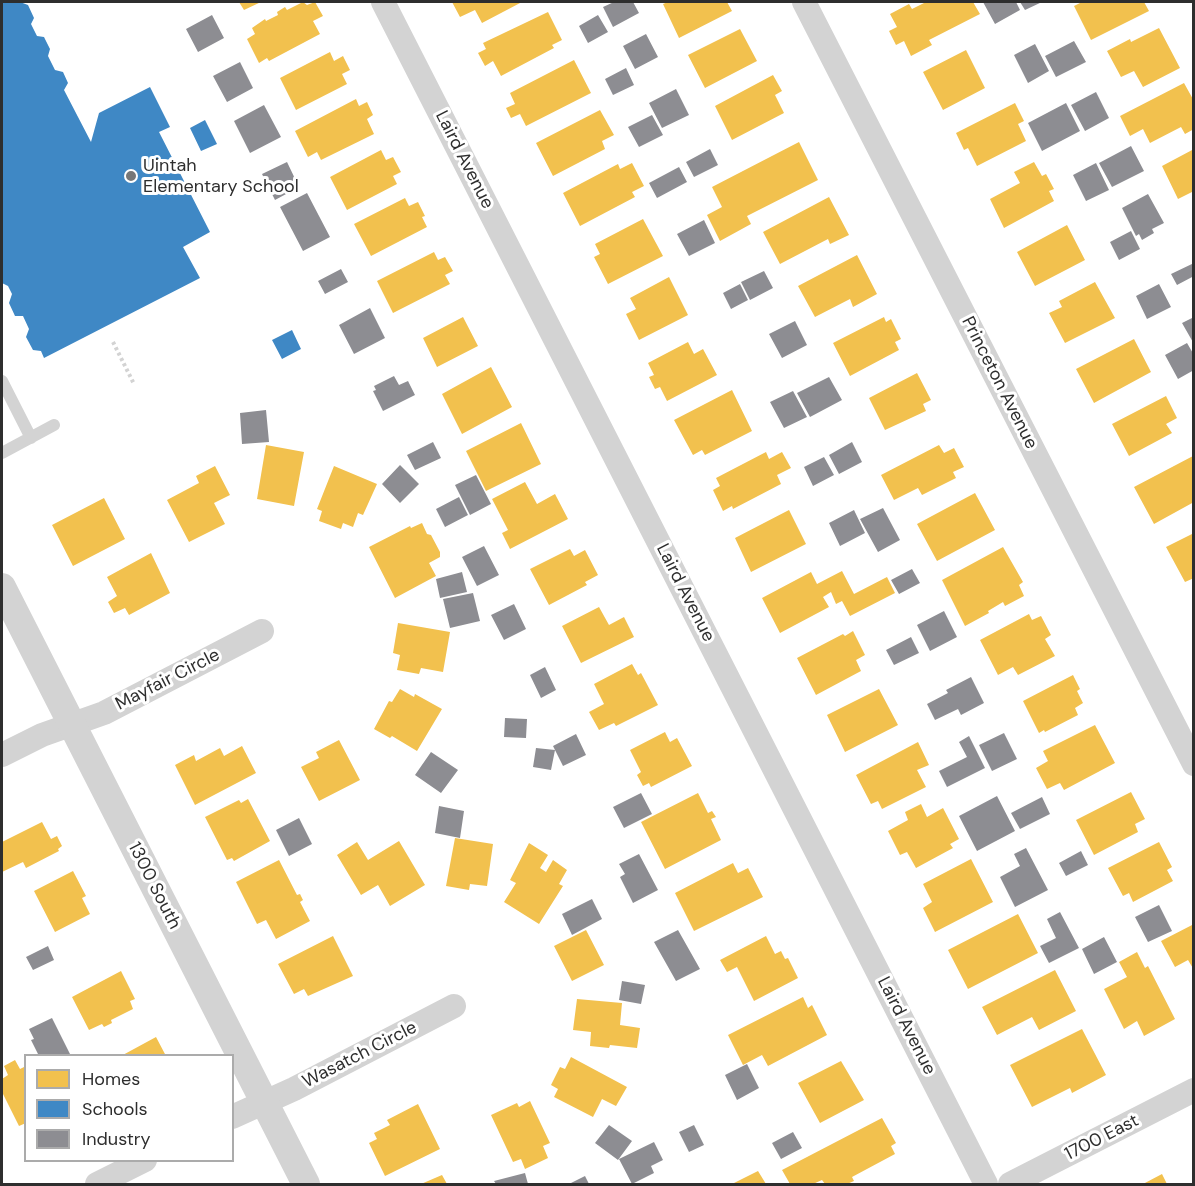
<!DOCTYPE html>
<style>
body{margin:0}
#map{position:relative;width:1195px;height:1186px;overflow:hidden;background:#fff;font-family:"DM Sans",sans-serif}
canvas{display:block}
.frame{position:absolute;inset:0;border:3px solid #2e2e2e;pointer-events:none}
.legend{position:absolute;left:24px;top:1054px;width:210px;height:108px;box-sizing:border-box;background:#fff;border:2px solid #ababab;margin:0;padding:8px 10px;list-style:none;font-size:18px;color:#2e2e2e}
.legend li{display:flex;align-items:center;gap:12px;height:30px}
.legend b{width:30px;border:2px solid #ababab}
</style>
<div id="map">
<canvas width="1195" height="1186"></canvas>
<div class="frame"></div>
<ul class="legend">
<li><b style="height:16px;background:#f2c14e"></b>Homes</li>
<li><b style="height:16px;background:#3f88c5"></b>Schools</li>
<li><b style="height:16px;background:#8d8d92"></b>Industry</li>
</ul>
</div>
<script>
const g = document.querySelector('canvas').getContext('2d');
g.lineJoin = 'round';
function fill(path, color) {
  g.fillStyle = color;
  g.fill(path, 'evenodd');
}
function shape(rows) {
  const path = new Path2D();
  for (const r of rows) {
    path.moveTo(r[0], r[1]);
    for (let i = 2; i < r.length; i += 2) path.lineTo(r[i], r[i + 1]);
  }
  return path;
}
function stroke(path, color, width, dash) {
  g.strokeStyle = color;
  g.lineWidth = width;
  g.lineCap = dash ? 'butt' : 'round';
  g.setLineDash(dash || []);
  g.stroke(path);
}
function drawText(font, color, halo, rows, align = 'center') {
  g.font = font + ' "DM Sans",sans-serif';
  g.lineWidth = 6;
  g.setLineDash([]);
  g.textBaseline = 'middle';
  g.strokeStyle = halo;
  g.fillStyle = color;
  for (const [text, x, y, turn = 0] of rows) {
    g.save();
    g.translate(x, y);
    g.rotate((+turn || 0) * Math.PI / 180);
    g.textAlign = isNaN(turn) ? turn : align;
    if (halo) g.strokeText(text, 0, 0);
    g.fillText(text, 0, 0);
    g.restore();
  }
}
const homes = shape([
 [239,2,261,2,244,10],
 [303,2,307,5,315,2,323,16,313,21,320,34,269,61,267,58,259,63,247,39,255,34,252,28,265,19,266,21,278,15,277,12,285,7,287,10],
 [452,2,522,2,482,23,475,10,460,17],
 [668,2,727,2,732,11,679,38,663,4],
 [926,2,973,2,980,14,929,40,932,45,911,56,904,41,896,45,889,31,897,27,890,14,909,4,912,9],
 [1082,2,1144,2,1149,11,1091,40,1074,6],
 [548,12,562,40,552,45,554,48,501,76,493,61,485,66,478,53,486,49,483,43],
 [1159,28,1180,68,1143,87,1134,71,1121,77,1107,51,1130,39,1131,42],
 [740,29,757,61,705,88,688,55],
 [966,50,985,88,943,110,923,72],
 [330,52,334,61,343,56,350,70,342,74,347,84,296,110,280,78],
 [574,60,591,93,526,126,520,114,511,118,506,108,515,104,510,93],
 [773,75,782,91,775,95,784,113,732,140,715,106],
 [1184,83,1194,101,1194,129,1185,134,1181,127,1150,143,1143,129,1130,136,1120,116],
 [356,99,359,106,367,102,373,115,367,119,374,134,321,160,317,152,308,157,295,131],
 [1015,103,1024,121,1018,124,1026,141,977,166,968,148,964,150,956,133],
 [600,110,614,135,602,141,605,149,553,176,536,143],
 [799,142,818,180,747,216,751,224,720,241,707,215,722,207,712,187],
 [1194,149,1194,191,1178,199,1162,166],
 [381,150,386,160,393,157,401,172,393,176,397,184,347,210,330,177],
 [1034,162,1042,176,1046,174,1054,189,1049,191,1054,201,1004,228,990,199,1020,183,1014,172],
 [632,163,644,186,632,192,635,197,580,226,563,193,618,164,620,169],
 [829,197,849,235,830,244,828,239,780,264,763,232],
 [405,198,409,206,418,202,425,216,422,217,427,227,371,256,354,224],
 [643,219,663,256,608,284,594,257,600,254,595,244],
 [1067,225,1085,260,1035,286,1017,252],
 [434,252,438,260,445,257,453,271,445,275,450,284,393,313,377,281],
 [857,255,877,294,853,307,850,299,815,317,798,286],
 [669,277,688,315,639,340,626,314,636,309,630,298],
 [1095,282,1115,318,1065,343,1049,313,1062,307,1059,301],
 [463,317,478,346,437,367,423,338],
 [884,317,886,322,891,319,901,339,895,342,899,350,850,376,833,343],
 [1134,339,1151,372,1094,403,1076,369],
 [688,342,694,354,703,349,717,375,667,401,660,387,655,389,649,377,654,375,648,363],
 [491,367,512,407,462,434,442,394],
 [917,373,931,400,923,404,926,411,885,430,869,398],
 [732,390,752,431,705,455,702,450,693,455,674,420],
 [1166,396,1177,418,1166,424,1172,433,1129,456,1112,424],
 [521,423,541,464,486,491,466,451],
 [266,445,304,452,294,506,257,499],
 [939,445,944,453,954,448,964,467,953,472,956,478,922,495,918,488,894,500,881,475],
 [766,452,769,459,782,452,791,468,777,475,781,484,733,509,732,506,723,511,713,490,720,486,716,478],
 [1193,456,1194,502,1154,524,1134,487],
 [215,466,230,495,214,503,225,524,189,542,167,500,199,483,196,476],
 [334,466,377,484,363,515,358,513,353,527,343,523,341,529,319,521,322,511,317,509],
 [525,482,537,504,555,494,568,519,510,549,502,533,508,530,492,499],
 [975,493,995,530,937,561,917,524],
 [104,498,125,539,73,566,52,525],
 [789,510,806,544,751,572,735,538],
 [422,523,427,534,431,535,440,552,440,557,429,563,436,576,395,598,369,547,410,526,411,528],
 [1194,533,1194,578,1185,582,1166,547],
 [1003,547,1023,582,1019,585,1024,596,1005,606,1003,602,988,611,989,613,965,626,942,580],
 [570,549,574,556,585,550,598,575,585,582,587,585,549,605,530,569],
 [151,553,170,593,129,615,125,608,114,613,108,602,117,596,107,577],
 [842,571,854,594,887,577,895,593,850,616,842,601,836,604,831,592,823,597,829,607,780,633,762,598,811,572,817,584],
 [599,607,609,625,624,617,634,637,581,663,562,626],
 [1029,614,1032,620,1041,616,1051,635,1045,639,1055,656,1018,675,1013,667,998,675,980,640],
 [398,623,450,632,443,672,421,668,419,674,397,670,400,655,393,653],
 [853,631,865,655,856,660,861,671,816,695,797,658,843,634,845,636],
 [632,664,638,675,641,673,658,705,616,726,614,723,599,730,589,712,604,704,594,684],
 [1073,675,1080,689,1077,691,1083,703,1075,708,1078,715,1045,732,1044,730,1039,733,1023,701],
 [400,689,414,697,415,694,442,709,417,751,392,736,390,738,374,729,389,701,392,702],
 [879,689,898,725,845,752,827,715],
 [1095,725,1115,763,1064,790,1060,783,1047,789,1036,768,1048,761,1043,751],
 [665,732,670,742,677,738,692,766,651,787,649,783,643,786,637,775,641,772,630,750],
 [339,740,360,780,319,801,301,767,319,758,316,752],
 [918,742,929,765,917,770,926,787,882,809,878,801,871,804,856,775],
 [242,746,256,773,195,805,175,765,194,755,196,761,220,748,224,756],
 [1131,792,1145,819,1135,824,1138,832,1094,855,1076,820],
 [698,793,708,813,712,811,716,817,711,819,721,840,665,869,641,822],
 [248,799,270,841,234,861,232,858,227,860,205,817,239,800,241,803],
 [921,804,927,817,943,808,959,839,950,844,953,848,916,868,907,852,900,855,888,831,908,820,905,812],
 [42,822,51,839,57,836,62,846,58,849,59,851,26,868,23,862,2,872,2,842],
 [455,838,493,844,487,886,470,884,469,890,446,886],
 [399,841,425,885,390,906,378,885,361,895,337,855,357,842,368,860],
 [1159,842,1172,867,1167,870,1173,881,1133,902,1129,893,1123,896,1108,868],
 [529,843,548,855,540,868,546,872,553,860,567,870,559,884,563,886,539,924,504,902,516,883,510,880],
 [971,859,993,902,935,932,923,908,932,902,923,884],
 [279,860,297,895,300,894,303,900,300,902,310,921,276,939,266,920,257,924,236,882],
 [733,863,738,873,748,868,763,897,694,931,675,893],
 [73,871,86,896,82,898,90,914,55,932,34,891],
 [1018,914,1038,953,968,989,948,950],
 [1194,924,1194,970,1188,960,1175,967,1161,941],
 [586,930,604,965,572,981,554,946],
 [333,936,353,976,308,996,304,989,294,994,278,964],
 [766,936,775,954,781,951,785,959,788,958,798,978,754,1001,737,967,727,972,720,960],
 [1137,952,1145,968,1148,966,1175,1019,1144,1036,1137,1021,1124,1029,1104,989,1127,977,1119,962],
 [1055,970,1076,1011,1039,1030,1032,1017,997,1035,982,1007],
 [121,971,135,999,130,1001,133,1009,111,1020,112,1023,104,1027,102,1024,89,1030,72,997],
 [803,997,808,1008,812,1005,827,1035,768,1066,762,1055,743,1065,728,1035],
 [577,999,622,1003,620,1025,640,1028,637,1048,610,1045,609,1048,590,1046,591,1032,573,1030],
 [1082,1029,1106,1075,1072,1093,1070,1088,1032,1107,1010,1065],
 [156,1037,166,1056,121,1056],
 [571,1057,627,1087,616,1106,602,1099,593,1117,554,1097,558,1089,551,1085,560,1067,565,1069],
 [15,1060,20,1069,26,1066,26,1123,19,1126,2,1092,2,1079,8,1075,4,1066],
 [841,1061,864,1100,820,1123,798,1083],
 [530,1101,550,1143,543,1146,548,1158,525,1169,521,1159,513,1162,491,1115,517,1103,519,1107],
 [418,1104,440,1149,385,1176,369,1143,377,1139,374,1133,390,1125,387,1120],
 [882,1118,896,1143,891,1146,895,1154,852,1177,854,1181,847,1184,825,1184,822,1180,813,1184,790,1184,782,1170],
 [758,1171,766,1184,732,1184],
 [1162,1174,1167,1184,1143,1184],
 [442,1175,447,1184,421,1184]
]);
const schools = shape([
 [2,2,20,2,28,5,34,18,31,24,37,36,44,37,50,49,48,56,55,70,63,72,68,83,64,90,91,142,99,113,150,87,170,127,159,132,210,232,183,247,200,278,44,358,41,351,33,350,26,337,29,329,23,316,15,316,9,303,12,294,8,286,2,283],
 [205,120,217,144,201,151,190,128],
 [292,330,301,349,282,359,272,340]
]);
const industry = shape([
 [614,2,633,2,639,13,613,27,603,7],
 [983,2,1016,2,1020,10,995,24],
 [1020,2,1042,2,1025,10],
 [212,15,224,38,198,52,186,29],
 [598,15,608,32,588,43,579,26],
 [646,34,658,57,635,69,623,46],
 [1074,41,1086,62,1056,77,1045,56],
 [1035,44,1049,71,1028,83,1014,55],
 [240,62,253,88,227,102,213,76],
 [626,68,634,85,613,95,605,79],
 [676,89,689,115,662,128,649,103],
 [1096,92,1109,118,1085,131,1071,105],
 [1066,103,1080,131,1042,151,1028,123],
 [264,105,281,137,250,153,234,121],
 [652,115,663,135,639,147,628,127],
 [1131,146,1144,171,1112,187,1099,163],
 [710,149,718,165,694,177,686,162],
 [287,162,299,187,275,200,262,174],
 [1096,163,1109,190,1086,201,1073,175],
 [679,167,687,182,657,198,649,183],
 [307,193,330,237,303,251,280,207],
 [1148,194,1164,223,1152,229,1154,233,1142,240,1139,234,1136,236,1122,208],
 [704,220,715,243,689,256,677,234],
 [1131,231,1140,249,1119,260,1110,242],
 [1194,263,1194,276,1177,285,1171,274],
 [341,269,348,282,325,294,318,281],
 [764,271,773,288,750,300,741,282],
 [740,284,748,300,731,309,723,293],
 [1159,284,1171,307,1147,319,1136,296],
 [370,308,385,338,354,354,339,325],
 [1194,317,1194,344,1182,323],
 [795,321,807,345,782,358,769,334],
 [1187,343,1194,355,1194,370,1178,379,1165,355],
 [394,376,399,385,408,381,415,395,383,411,373,391,376,390,374,386],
 [829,377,842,400,810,417,797,393],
 [793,391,807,417,784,428,770,402],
 [266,410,269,442,242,444,240,413],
 [433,442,441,458,415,470,407,455],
 [852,442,862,462,839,474,829,455],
 [824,457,834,475,813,486,804,467],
 [400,465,419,484,400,503,382,484],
 [476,475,491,504,470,515,455,485],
 [459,497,468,515,445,527,436,509],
 [883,508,900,540,878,552,860,519],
 [854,510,865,533,840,546,829,523],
 [484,546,499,575,477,586,462,557],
 [912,569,920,583,899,594,891,580],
 [462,572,467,592,440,598,436,579],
 [473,593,480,621,450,628,443,599],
 [514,604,526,629,504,640,491,615],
 [944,611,957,637,930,651,917,625],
 [911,637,919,653,894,665,886,650],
 [545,667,556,690,541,698,530,675],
 [971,677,984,703,961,715,958,709,935,720,927,704,948,693,946,690],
 [505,718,527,719,526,738,504,737],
 [1004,733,1017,759,992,771,979,745],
 [576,734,586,755,563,766,553,746],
 [969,736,985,768,947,787,939,771,967,757,959,742],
 [536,748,555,750,551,770,533,767],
 [431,752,458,770,441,793,415,775],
 [641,793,652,814,624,828,613,807],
 [997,796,1015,831,977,851,959,816],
 [1042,797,1050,814,1020,829,1011,813],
 [439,806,464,811,460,838,435,833],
 [299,818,312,844,289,856,276,830],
 [1026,848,1048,890,1015,907,1000,877,1020,866,1014,854],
 [1081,851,1088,865,1066,876,1059,863],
 [639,854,658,890,633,903,620,877,625,874,619,864],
 [592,899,602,919,572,935,562,914],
 [1159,905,1172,931,1148,942,1135,917],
 [1060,912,1079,948,1049,963,1040,946,1056,938,1047,919],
 [678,930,700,969,676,981,654,942],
 [1104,937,1117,962,1094,974,1082,949],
 [48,946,54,960,33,970,26,957],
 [622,981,645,985,641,1004,619,1000],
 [52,1018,71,1056,39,1056,31,1040,34,1039,29,1029],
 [747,1064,759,1088,737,1100,725,1075],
 [609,1125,632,1141,618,1160,595,1143],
 [694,1125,704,1145,689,1152,679,1132],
 [793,1132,802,1148,781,1159,772,1143],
 [654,1142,663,1160,651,1166,654,1173,632,1184,619,1159],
 [525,1173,528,1184,496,1184,494,1181],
 [585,1176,589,1184,569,1184]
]);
const path = shape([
 [113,342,134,384]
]);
const service = shape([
 [2,381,31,438],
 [2,453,54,425]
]);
const minor = shape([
 [383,2,986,1184],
 [804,2,1194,764],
 [2,755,42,735,104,713,262,631],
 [232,1117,294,1089,454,1006],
 [97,1184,145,1160],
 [1010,1184,1194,1090]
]);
const tertiary = shape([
 [2,587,306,1184]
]);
const markers = [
 [131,176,6,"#777"]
];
const streetNames = [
 ["Laird Avenue",464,160,63],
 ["Princeton Avenue",999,383,63],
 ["Laird Avenue",685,593,63],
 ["Mayfair Circle",168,680,-27],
 ["1300 South",154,886,63],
 ["Laird Avenue",906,1026,63],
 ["Wasatch Circle",360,1055,-27],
 ["1700 East",1102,1138,-27]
];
const poiNames = [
 ["Uintah",143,166],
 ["Elementary School",143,187]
];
fill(homes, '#f2c14e');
fill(schools, '#3f88c5');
fill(industry, '#8d8d92');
stroke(path, '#d3d3d3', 4, [3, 3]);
stroke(service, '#d3d3d3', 12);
stroke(minor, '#d3d3d3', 24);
stroke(tertiary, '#d3d3d3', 28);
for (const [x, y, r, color] of markers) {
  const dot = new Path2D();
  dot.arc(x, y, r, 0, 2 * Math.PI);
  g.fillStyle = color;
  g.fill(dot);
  stroke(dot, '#fff', 2);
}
drawText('18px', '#2e2e2e', '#fff', streetNames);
drawText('18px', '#2e2e2e', '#fff', poiNames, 'left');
</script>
